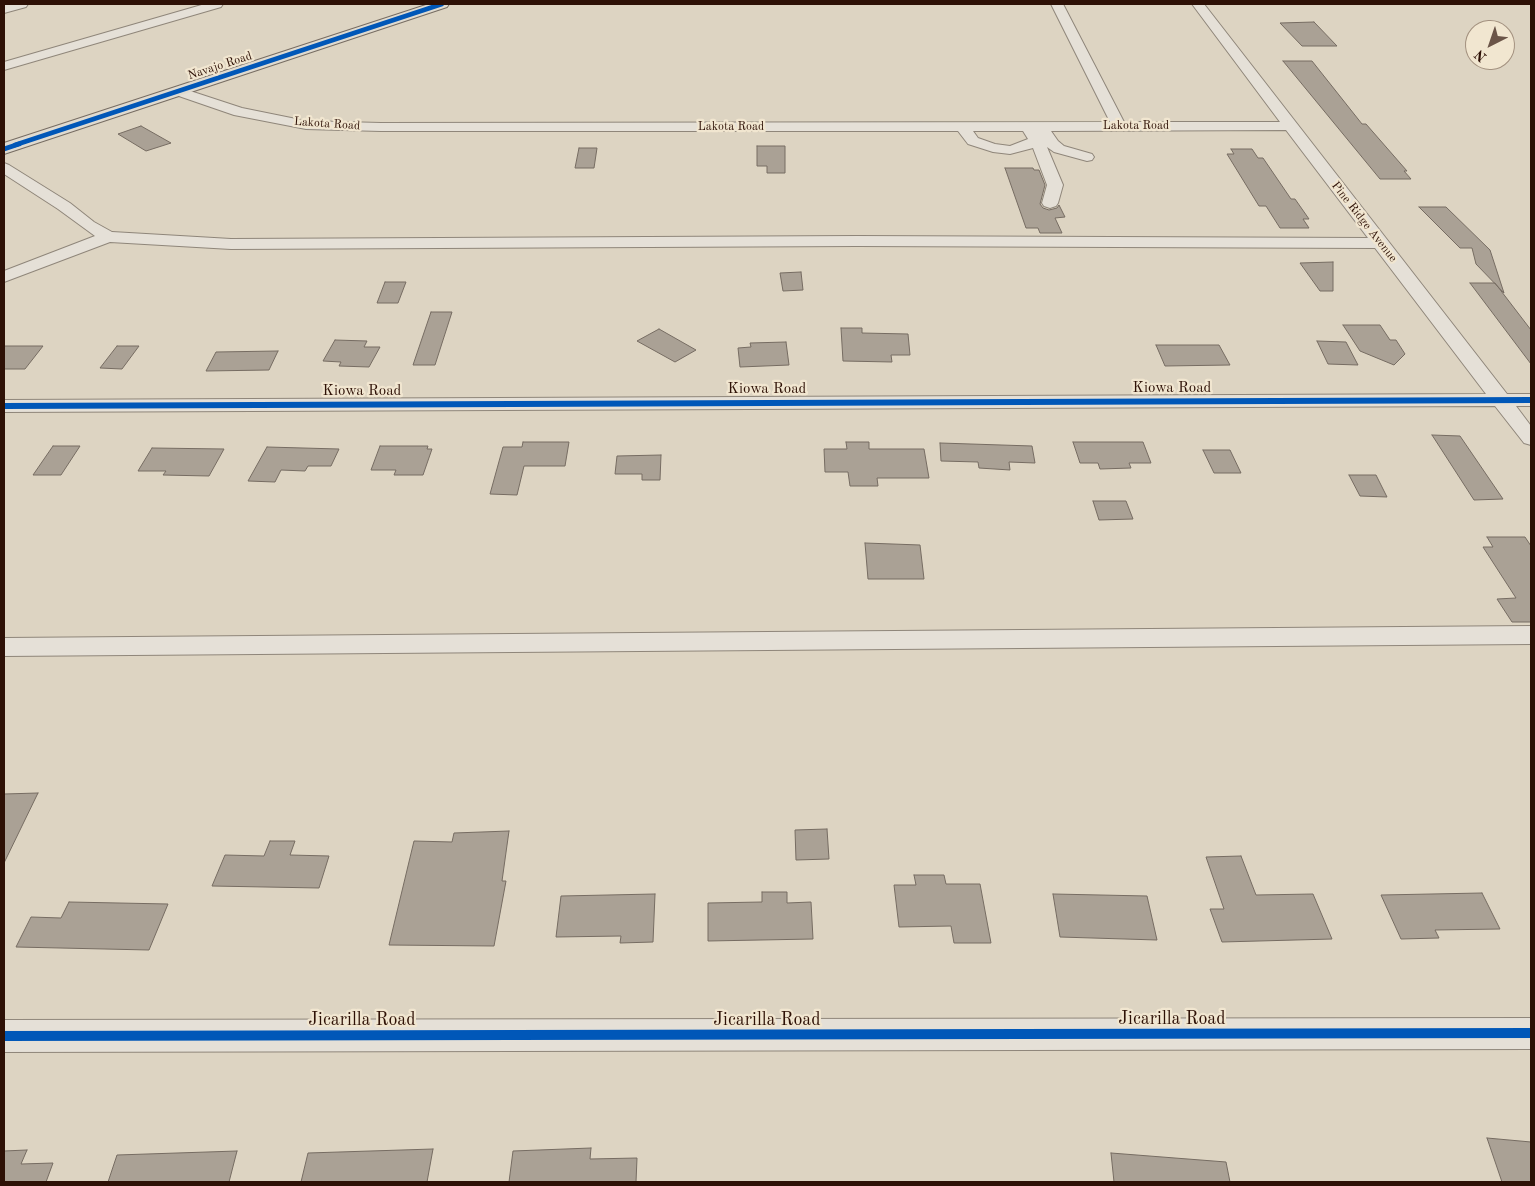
<!DOCTYPE html>
<style>
body{margin:0}
#map{position:relative;width:1535px;height:1186px;overflow:hidden;background:#ddd4c2;font-family:"Old Standard TT",serif}
canvas{display:block}
.frame{position:absolute;inset:0;border:5px solid #2e1106;pointer-events:none}
.north{position:absolute;left:1465px;top:20px;width:50px;height:50px;box-sizing:border-box;background:#f1e6d0;border:1px solid #a3917f;border-radius:50%;rotate:221deg;font-size:14px;font-weight:700;line-height:20px;text-align:center;color:#2e1106}
.north::after{content:'';display:block;margin:auto;width:18px;height:22px;background:#6b5548;clip-path:polygon(50% 0,100% 100%,50% 72%,0 100%)}
</style>
<div id="map">
<canvas width="1535" height="1186"></canvas>
<div class="frame"></div>
<div class="north">N</div>
</div>
<script>
const g = document.querySelector('canvas').getContext('2d');
g.lineJoin = 'round';
function fill(path, color) {
  g.fillStyle = color;
  g.fill(path, 'evenodd');
}
function shape(rows) {
  const path = new Path2D();
  for (const r of rows) {
    path.moveTo(r[0], r[1]);
    for (let i = 2; i < r.length; i += 2) path.lineTo(r[i], r[i + 1]);
  }
  return path;
}
function stroke(path, color, width, dash) {
  g.strokeStyle = color;
  g.lineWidth = width;
  g.lineCap = dash ? 'butt' : 'round';
  g.setLineDash(dash || []);
  g.stroke(path);
}
function drawText(font, color, halo, rows, align = 'center') {
  g.font = font + ' "Old Standard TT",serif';
  g.lineWidth = 4.5;
  g.setLineDash([]);
  g.textBaseline = 'middle';
  g.strokeStyle = halo;
  g.fillStyle = color;
  for (const [text, x, y, turn = 0] of rows) {
    g.save();
    g.translate(x, y);
    g.rotate((+turn || 0) * Math.PI / 180);
    g.textAlign = isNaN(turn) ? turn : align;
    if (halo) g.strokeText(text, 0, 0);
    g.fillText(text, 0, 0);
    g.restore();
  }
}
const building = shape([
 [1314,22,1337,46,1302,46,1280,23,1314,22],
 [1283,61,1312,61,1362,124,1366,124,1407,171,1404,171,1411,179,1380,179,1283,61],
 [141,126,171,143,146,151,118,134,141,126],
 [757,146,785,146,785,173,767,173,767,166,757,166,757,146],
 [579,148,597,148,594,168,575,168,579,148],
 [1231,149,1252,149,1258,158,1263,158,1291,199,1295,199,1309,219,1303,219,1309,228,1280,228,1266,206,1259,206,1227,154,1234,154,1231,149],
 [1005,168,1033,168,1034,170,1039,170,1045,185,1040,204,1043,208,1049,210,1057,208,1059,205,1065,217,1055,218,1062,233,1040,233,1038,228,1026,228,1005,168],
 [1419,207,1446,207,1490,250,1504,293,1476,264,1472,248,1460,248,1419,207],
 [1333,262,1333,291,1320,291,1300,263,1333,262],
 [801,272,803,290,783,291,780,273,801,272],
 [385,282,406,282,398,303,377,303,385,282],
 [1470,283,1495,283,1531,330,1531,364,1470,283],
 [431,312,452,312,435,365,413,365,431,312],
 [1343,325,1380,325,1390,340,1396,340,1405,354,1394,365,1360,351,1343,325],
 [841,328,862,328,862,333,908,334,910,355,891,355,892,362,843,361,841,328],
 [659,329,696,350,675,362,637,341,659,329],
 [335,340,367,341,364,347,380,347,369,367,339,366,341,362,323,361,335,340],
 [1317,341,1346,342,1358,365,1328,364,1317,341],
 [786,342,789,365,740,367,738,348,751,347,750,343,786,342],
 [1156,345,1219,345,1230,365,1165,366,1156,345],
 [4,346,43,346,25,369,4,369,4,346],
 [117,346,139,346,122,369,100,368,117,346],
 [278,351,269,370,206,371,216,352,278,351],
 [1432,435,1460,436,1503,499,1474,500,1432,435],
 [523,442,569,442,565,466,524,466,517,495,490,494,503,447,522,447,523,442],
 [846,442,869,442,869,449,924,449,929,478,877,478,878,486,850,486,848,472,825,472,824,449,847,449,846,442],
 [1073,442,1143,442,1151,463,1129,463,1131,468,1100,469,1098,463,1080,463,1073,442],
 [940,443,1032,446,1035,463,1009,462,1010,470,979,468,978,462,941,461,940,443],
 [53,446,80,446,61,475,33,475,53,446],
 [380,446,428,446,427,449,432,449,423,475,394,475,396,470,371,470,380,446],
 [267,447,339,449,331,466,308,466,305,471,281,470,275,482,248,481,267,447],
 [152,448,224,449,209,476,163,475,166,471,138,471,152,448],
 [1203,450,1230,450,1241,473,1214,473,1203,450],
 [661,455,660,480,642,480,642,474,615,474,617,456,661,455],
 [1349,475,1376,475,1387,497,1360,496,1349,475],
 [1093,501,1126,501,1133,519,1099,520,1093,501],
 [1487,537,1525,537,1531,546,1531,622,1512,622,1497,599,1516,598,1483,547,1493,547,1487,537],
 [865,543,920,545,924,579,868,579,865,543],
 [38,793,4,863,4,794,38,793],
 [827,829,829,859,796,860,795,830,827,829],
 [509,831,502,881,506,881,494,946,389,945,414,841,452,842,454,833,509,831],
 [270,841,295,841,290,855,329,856,319,888,212,886,225,855,264,856,270,841],
 [1241,856,1256,895,1313,894,1332,939,1222,942,1210,909,1224,909,1206,857,1241,856],
 [914,875,944,875,946,884,980,884,991,943,954,943,951,926,899,927,894,885,916,885,914,875],
 [762,892,787,892,787,903,811,902,813,939,708,941,708,903,762,902,762,892],
 [1482,893,1500,929,1435,930,1439,938,1401,939,1381,895,1482,893],
 [655,894,653,942,620,943,621,936,556,937,561,896,655,894],
 [1053,894,1147,896,1157,940,1060,937,1053,894],
 [69,902,168,904,149,950,16,947,31,917,61,918,69,902],
 [1487,1138,1531,1142,1531,1182,1502,1182,1487,1138],
 [591,1148,590,1159,637,1158,636,1182,509,1182,513,1151,591,1148],
 [433,1149,427,1182,301,1182,308,1153,433,1149],
 [27,1150,21,1164,53,1163,46,1182,4,1182,4,1151,27,1150],
 [237,1151,229,1182,108,1182,117,1155,237,1151],
 [1111,1153,1226,1162,1230,1182,1114,1182,1111,1153]
]);
const minor = shape([
 [10,4,28,4,26,7,4,13,4,5,10,4],
 [205,4,223,4,221,7,4,70,4,62,205,4],
 [1051,4,1063,4,1124,122,1280,122,1192,4,1204,4,1507,394,1531,394,1531,406,1516,406,1531,426,1531,445,1524,443,1495,406,4,412,4,400,1486,394,1375,248,857,246,231,249,110,242,4,282,4,271,95,236,58,209,4,174,4,163,9,165,70,203,94,222,112,232,231,239,857,236,1368,238,1286,130,1051,131,1058,141,1064,146,1092,154,1094,157,1092,160,1087,161,1054,152,1047,147,1063,185,1058,203,1056,206,1050,208,1044,206,1042,203,1047,185,1033,148,1010,154,993,152,968,144,958,131,381,131,306,129,234,115,173,94,171,91,178,87,242,108,306,121,381,123,1110,122,1051,4],
 [973,131,1023,131,1028,139,1010,146,995,144,978,138,973,131],
 [1531,626,1531,644,4,656,4,638,1531,626],
 [1531,1018,1531,1049,4,1052,4,1020,1531,1018]
]);
const major = shape([
 [429,4,449,4,447,7,4,154,4,143,429,4]
]);
const cyclewayFar3 = shape([
 [15,145,442,4]
]);
const cyclewayFar2 = shape([
 [4,149,19,144]
]);
const cyclewayFar1 = shape([
 [4,406,1531,400]
]);
const cycleway = shape([
 [4,1036,1531,1033]
]);
const farStreetnames = [
 ["Navajo Road",220,66,-18],
 ["Lakota Road",327,124,4],
 ["Lakota Road",1136,126],
 ["Lakota Road",731,127],
 ["Pine Ridge Avenue",1364,222,52]
];
const streetNames = [
 ["Kiowa Road",1172,388],
 ["Kiowa Road",767,389],
 ["Kiowa Road",362,391]
];
const nearStreetnames = [
 ["Jicarilla Road",1172,1019],
 ["Jicarilla Road",362,1020],
 ["Jicarilla Road",767,1020]
];
fill(building, '#aaa195');
stroke(building, '#766c62', 1);
stroke(minor, '#8f867a', 2);
stroke(major, '#766c62', 2);
fill(minor, '#e5e0d7');
fill(major, '#e0dbd0');
stroke(cyclewayFar3, '#0057b8', 4.5);
stroke(cyclewayFar2, '#0057b8', 5);
stroke(cyclewayFar1, '#0057b8', 6);
stroke(cycleway, '#0057b8', 10);
drawText('12px', '#2e1106', '#f1e6d0', farStreetnames);
drawText('15px', '#2e1106', '#f1e6d0', streetNames);
drawText('18px', '#2e1106', '#f1e6d0', nearStreetnames);
</script>
